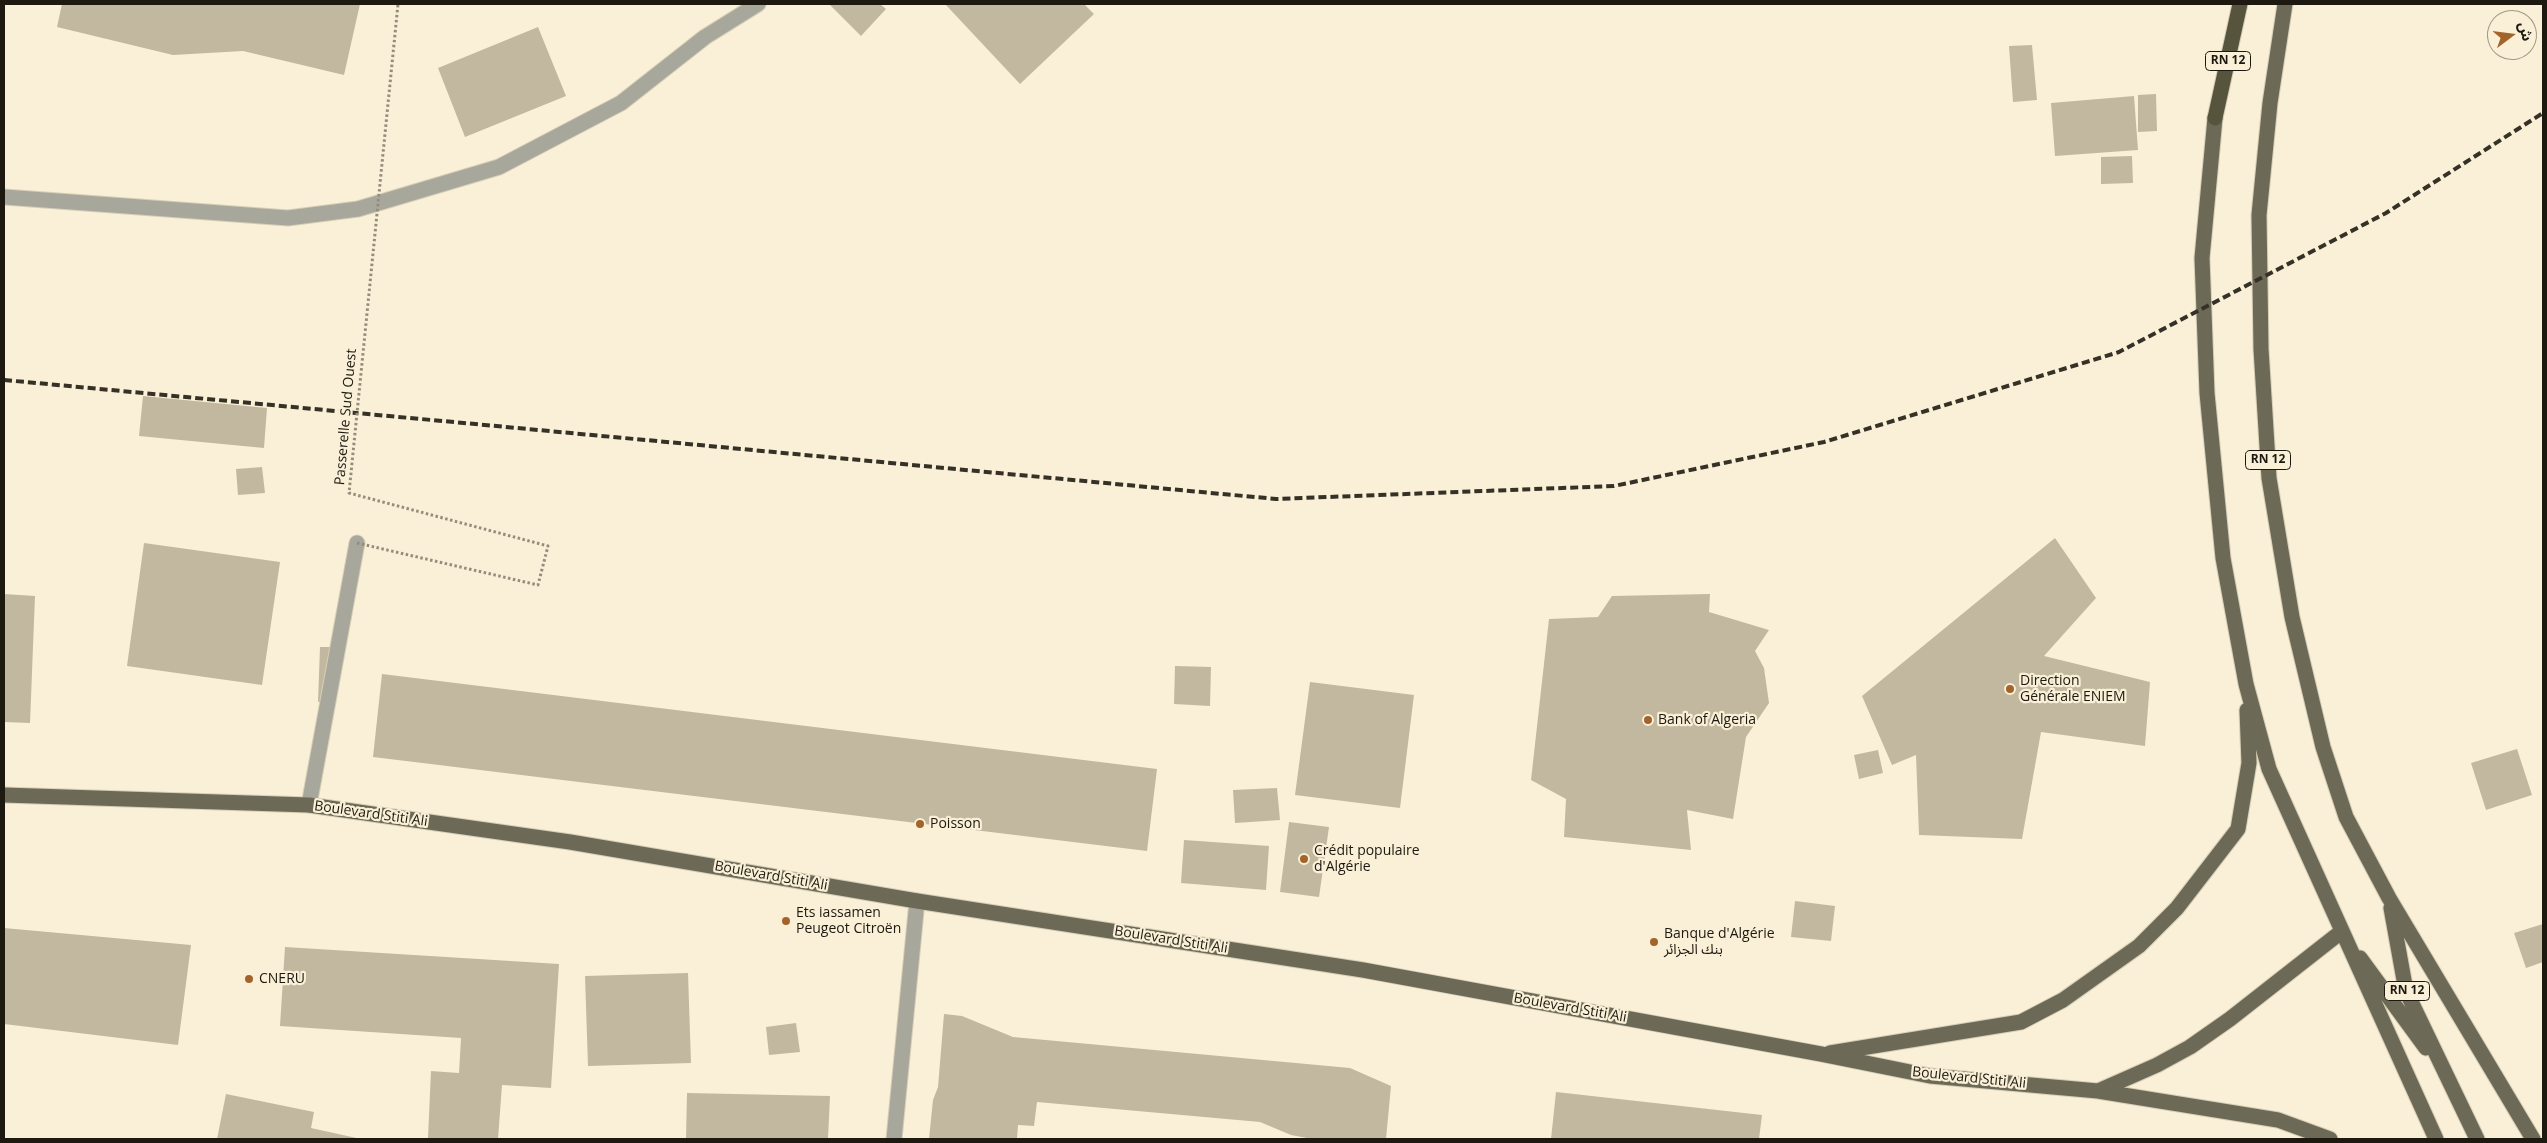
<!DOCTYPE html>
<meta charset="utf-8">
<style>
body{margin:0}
#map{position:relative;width:2547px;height:1143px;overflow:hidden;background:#faf0d7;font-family:"Open Sans","Noto Sans Arabic",sans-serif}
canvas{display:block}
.frame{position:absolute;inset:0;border:5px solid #1d1910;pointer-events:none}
.north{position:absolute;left:2487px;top:10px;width:50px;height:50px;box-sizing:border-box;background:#faf0d7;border:1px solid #a29a87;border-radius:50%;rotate:75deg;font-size:14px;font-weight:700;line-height:20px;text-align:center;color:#1d1910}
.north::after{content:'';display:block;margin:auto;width:18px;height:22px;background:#a3642b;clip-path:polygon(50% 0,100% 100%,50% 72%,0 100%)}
</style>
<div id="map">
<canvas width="2547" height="1143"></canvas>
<div class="frame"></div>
<div class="north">ش</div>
</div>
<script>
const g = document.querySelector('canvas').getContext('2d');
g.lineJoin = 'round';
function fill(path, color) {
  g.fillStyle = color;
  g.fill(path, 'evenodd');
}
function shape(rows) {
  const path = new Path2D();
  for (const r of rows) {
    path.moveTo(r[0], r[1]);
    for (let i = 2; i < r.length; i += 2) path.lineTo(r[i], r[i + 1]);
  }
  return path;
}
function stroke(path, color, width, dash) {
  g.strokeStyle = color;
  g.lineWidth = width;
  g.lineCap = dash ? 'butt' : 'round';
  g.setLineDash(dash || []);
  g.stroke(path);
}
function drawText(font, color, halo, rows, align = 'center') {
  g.font = font + ' "Open Sans","Noto Sans Arabic",sans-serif';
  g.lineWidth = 4.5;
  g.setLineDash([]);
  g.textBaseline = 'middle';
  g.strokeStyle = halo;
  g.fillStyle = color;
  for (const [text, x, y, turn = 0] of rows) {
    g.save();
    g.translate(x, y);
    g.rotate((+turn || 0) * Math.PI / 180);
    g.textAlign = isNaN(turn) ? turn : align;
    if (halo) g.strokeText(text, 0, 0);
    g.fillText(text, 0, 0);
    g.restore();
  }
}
const building = shape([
 [62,4,360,4,344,75,243,51,173,55,57,27],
 [829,4,880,4,886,9,861,36],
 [945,4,1084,4,1094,14,1020,84],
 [538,27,566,96,465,137,438,68],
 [2032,45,2037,100,2013,102,2009,46],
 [2156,94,2157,131,2138,132,2138,95],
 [2134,96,2138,150,2055,156,2051,103],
 [2132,156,2133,183,2101,184,2101,157],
 [143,396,267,408,264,448,139,436],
 [262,467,265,493,238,495,236,469],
 [2055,538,2096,598,2044,656,2150,682,2145,746,2041,732,2022,839,1919,835,1916,755,1892,765,1862,696],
 [144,543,280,562,262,685,127,666],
 [4,594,35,596,30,723,4,722],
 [1710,594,1709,612,1769,630,1755,651,1764,668,1769,703,1746,737,1733,819,1687,810,1691,850,1564,837,1566,799,1531,780,1549,619,1598,617,1612,596],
 [320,647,338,647,336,703,318,702],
 [1175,666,1211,667,1210,706,1174,704],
 [382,674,1157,769,1147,851,373,757],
 [1310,682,1414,695,1400,808,1295,795],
 [2517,749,2532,795,2486,810,2471,763],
 [1878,750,1883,773,1859,779,1854,755],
 [1277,788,1280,820,1235,823,1233,790],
 [1289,822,1329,827,1319,897,1280,892],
 [1184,840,1269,846,1266,890,1181,883],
 [1795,901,1835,906,1831,941,1791,937],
 [2543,924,2543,962,2526,968,2514,933],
 [4,928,191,945,178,1045,4,1024],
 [285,947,559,964,551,1088,502,1085,498,1139,428,1138,431,1071,459,1073,461,1038,280,1026],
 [688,973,691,1063,588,1066,585,976],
 [944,1014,962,1016,1013,1037,1350,1068,1391,1086,1386,1139,1312,1139,1291,1135,1260,1122,1037,1102,1034,1126,1018,1125,1017,1139,929,1139,933,1100,938,1087],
 [796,1023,800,1052,769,1055,766,1027],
 [1556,1092,1762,1115,1759,1139,1551,1139],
 [687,1093,830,1096,828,1139,686,1139],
 [226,1094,314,1112,311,1128,361,1139,217,1139]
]);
const minor = shape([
 [4,197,288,218,358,209,499,167,621,103,705,37,758,4],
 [309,805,357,543],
 [894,1139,917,901]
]);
const major = shape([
 [2285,4,2270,103,2259,215,2261,349,2269,478,2292,617,2323,747,2346,817,2389,898,2533,1139],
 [2215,118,2202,258,2207,393,2223,558,2246,684,2269,769,2436,1139],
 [4,795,309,805,570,842,917,901,1363,970,1821,1054,1930,1076,2098,1091,2278,1120,2330,1139],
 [2391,908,2406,991,2477,1139],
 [2360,958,2426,1048],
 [1830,1053,2021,1022,2063,1000,2139,946,2177,908,2238,829,2249,763,2247,710],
 [2098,1091,2157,1065,2190,1047,2230,1019,2341,932]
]);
const highway = shape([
 [2215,118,2240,4]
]);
const rail = shape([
 [4,380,1276,499,1614,486,1824,442,2119,352,2386,213,2543,113]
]);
const pathBridge = shape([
 [357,543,538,585,548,546,349,493,398,4]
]);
const markers = [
 [2010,689,5,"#a3642b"],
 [1648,720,5,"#a3642b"],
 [920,824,5,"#a3642b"],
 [1304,859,5,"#a3642b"],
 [786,921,5,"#a3642b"],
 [1654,942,5,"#a3642b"],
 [249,979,5,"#a3642b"]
];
const shields = [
 [2228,61,45],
 [2268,460,45],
 [2407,991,45]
];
const shieldNames = [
 ["RN 12",2228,61],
 ["RN 12",2268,460],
 ["RN 12",2407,991]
];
const streetNames = [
 ["Passerelle Sud Ouest",346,417,-85],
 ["Boulevard Stiti Ali",371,814,8],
 ["Boulevard Stiti Ali",771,876,10],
 ["Boulevard Stiti Ali",1171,940,9],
 ["Boulevard Stiti Ali",1570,1008,10],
 ["Boulevard Stiti Ali",1969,1078,6]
];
const poiNames = [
 ["Direction",2020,681],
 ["Générale ENIEM",2020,697],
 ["Bank of Algeria",1658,720],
 ["Poisson",930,824],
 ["Crédit populaire",1314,851],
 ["d'Algérie",1314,867],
 ["Ets iassamen",796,913],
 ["Peugeot Citroën",796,929],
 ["Banque d'Algérie",1664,934],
 ["بنك الجزائر",1664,950],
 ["CNERU",259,979]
];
fill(building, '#c2b8a0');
stroke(minor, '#d7ceb7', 17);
stroke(major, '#d7ceb7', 17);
stroke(highway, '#d7ceb7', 17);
stroke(minor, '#a8a79c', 15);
stroke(major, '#6c6a56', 15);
stroke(highway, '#57543e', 15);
stroke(rail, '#353126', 4, [8, 4]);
stroke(pathBridge, '#948d7b', 3, [2.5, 2.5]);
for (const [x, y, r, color] of markers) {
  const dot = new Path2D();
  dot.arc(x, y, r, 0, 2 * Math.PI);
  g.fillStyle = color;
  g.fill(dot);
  stroke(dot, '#faf0d7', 2);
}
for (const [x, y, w] of shields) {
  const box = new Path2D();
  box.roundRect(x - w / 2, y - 9.5, w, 19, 4);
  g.fillStyle = '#faf0d7';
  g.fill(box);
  stroke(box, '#1d1910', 1);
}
drawText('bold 12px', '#1d1910', null, shieldNames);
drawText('14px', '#1d1910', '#faf0d7', streetNames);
drawText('14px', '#1d1910', '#faf0d7', poiNames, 'left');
</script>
